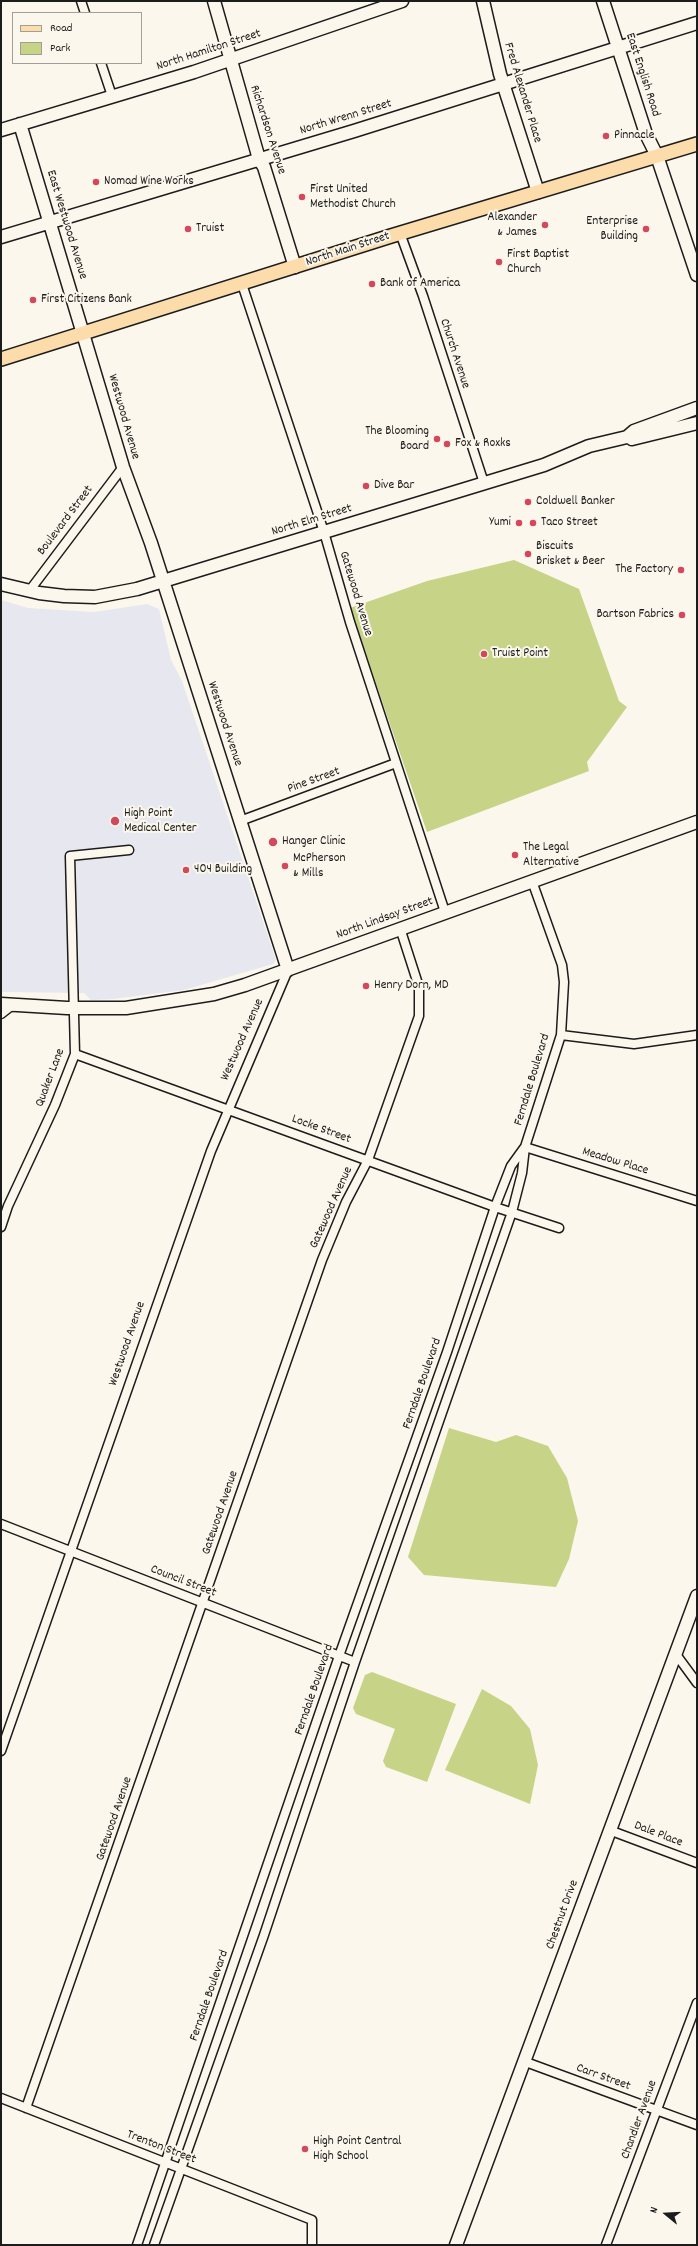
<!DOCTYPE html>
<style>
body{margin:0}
#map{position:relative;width:698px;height:2246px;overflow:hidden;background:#fbf7ec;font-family:Dekko,sans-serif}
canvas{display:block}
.frame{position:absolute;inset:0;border:2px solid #1c1c1c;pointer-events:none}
.legend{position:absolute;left:12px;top:12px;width:130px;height:52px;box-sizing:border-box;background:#fbf7ec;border:1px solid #a29f99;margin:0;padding:5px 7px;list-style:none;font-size:12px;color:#1c1c1c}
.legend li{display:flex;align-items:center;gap:8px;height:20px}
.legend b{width:20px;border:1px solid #a29f99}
.north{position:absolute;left:646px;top:2194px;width:40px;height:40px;-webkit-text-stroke:3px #fbf7ec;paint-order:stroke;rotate:288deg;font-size:11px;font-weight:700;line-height:16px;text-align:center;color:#1c1c1c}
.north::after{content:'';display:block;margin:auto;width:14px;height:18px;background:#1c1c1c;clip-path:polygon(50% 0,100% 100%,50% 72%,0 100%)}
</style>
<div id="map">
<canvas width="698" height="2246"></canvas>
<div class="frame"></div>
<ul class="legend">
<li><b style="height:5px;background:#fddcac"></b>Road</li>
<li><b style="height:11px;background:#c7d487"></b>Park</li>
</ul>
<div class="north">N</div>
</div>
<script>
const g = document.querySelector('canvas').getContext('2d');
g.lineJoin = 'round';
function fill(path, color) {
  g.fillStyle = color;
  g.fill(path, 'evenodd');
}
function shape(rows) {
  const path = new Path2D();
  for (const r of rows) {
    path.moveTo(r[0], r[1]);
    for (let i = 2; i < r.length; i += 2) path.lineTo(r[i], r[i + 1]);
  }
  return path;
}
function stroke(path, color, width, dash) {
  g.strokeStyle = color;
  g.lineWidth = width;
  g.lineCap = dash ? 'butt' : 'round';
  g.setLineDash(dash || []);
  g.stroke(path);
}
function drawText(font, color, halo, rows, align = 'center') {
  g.font = font + ' Dekko,sans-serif';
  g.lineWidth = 4;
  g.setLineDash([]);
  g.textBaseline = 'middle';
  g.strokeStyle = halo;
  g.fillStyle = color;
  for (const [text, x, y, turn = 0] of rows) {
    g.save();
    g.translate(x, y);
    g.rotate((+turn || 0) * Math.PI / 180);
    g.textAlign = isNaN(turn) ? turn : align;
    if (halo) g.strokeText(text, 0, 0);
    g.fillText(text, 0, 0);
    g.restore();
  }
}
const built = shape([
 [1,600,28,608,44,609,94,612,147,604,159,609,171,660,182,681,276,960,273,964,184,990,113,999,91,1000,84,993,1,992]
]);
const green = shape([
 [514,560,579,589,619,701,627,707,587,762,589,771,427,832,350,608,427,581],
 [449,1428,496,1442,516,1435,548,1446,567,1478,578,1521,569,1559,556,1587,424,1575,408,1557],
 [372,1672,456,1704,427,1782,386,1767,383,1761,395,1729,356,1714,353,1708,365,1675],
 [482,1689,511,1706,530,1729,538,1765,530,1804,445,1770]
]);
const street = shape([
 [81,1,85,13],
 [101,63,112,96],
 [400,233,423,296,484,483],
 [242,284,324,532,350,622,445,912],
 [30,590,123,467],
 [240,821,396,763],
 [1,1014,10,1007,16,1006],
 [561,1035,634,1044,697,1035],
 [75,1054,495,1207,559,1228],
 [525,1147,697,1201],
 [1,1227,8,1206,55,1105,75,1054,70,856,129,850],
 [1,1524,355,1662],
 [675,1653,697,1683],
 [1,1751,211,1151,288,970],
 [609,1830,697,1863],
 [523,2061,697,2125],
 [1,2098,312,2220,312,2245],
 [26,2108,322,1260,346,1202,368,1160,419,1016,419,987,400,928],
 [137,2245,339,1656,447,1352,495,1207,511,1166,524,1148],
 [154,2245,264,1935,355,1662,512,1212,522,1173,525,1147,561,1035,564,982,562,965,532,881],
 [606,2245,697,2003]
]);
const secondary = shape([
 [214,1,259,159,264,167,295,267],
 [483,1,500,74,538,192],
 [603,1,646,134,657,156,697,275],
 [20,124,123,467,151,543,288,970],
 [1,130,194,72,402,1],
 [1,237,354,131,697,23],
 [632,439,697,423],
 [1,584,39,593,64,596,95,597,137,589,544,465,589,446,627,437,634,431,697,408],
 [1,1004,67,1008,126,1008,214,994,245,985,697,822],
 [456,2245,697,1596]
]);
const primary = shape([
 [1,359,391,236,697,144]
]);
const markers = [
 [606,136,4,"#d1495b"],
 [96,182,4,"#d1495b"],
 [302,197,4,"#d1495b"],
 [545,225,4,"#d1495b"],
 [188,229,4,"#d1495b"],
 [646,229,4,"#d1495b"],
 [499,262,4,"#d1495b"],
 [372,284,4,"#d1495b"],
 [33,300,4,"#d1495b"],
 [437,439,4,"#d1495b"],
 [447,444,4,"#d1495b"],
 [366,486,4,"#d1495b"],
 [528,502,4,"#d1495b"],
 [519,523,4,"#d1495b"],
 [533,523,4,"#d1495b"],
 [528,554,4,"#d1495b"],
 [681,570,4,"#d1495b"],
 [682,615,4,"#d1495b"],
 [484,654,4,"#d1495b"],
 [115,821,5,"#d1495b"],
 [273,842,5,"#d1495b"],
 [515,855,4,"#d1495b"],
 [285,866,4,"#d1495b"],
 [186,870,4,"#d1495b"],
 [366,986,4,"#d1495b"],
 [305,2149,4,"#d1495b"]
];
const streetNames = [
 ["North Hamilton Street",209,51,-18],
 ["East English Road",642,75,72],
 ["Fred Alexander Place",522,93,73],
 ["North Wrenn Street",346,118,-17],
 ["Richardson Avenue",267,130,72],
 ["East Westwood Avenue",66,225,73],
 ["North Main Street",348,250,-18],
 ["Church Avenue",454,354,72],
 ["Westwood Avenue",123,417,74],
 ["Boulevard Street",66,521,-53],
 ["North Elm Street",312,521,-17],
 ["Gatewood Avenue",355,594,73],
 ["Westwood Avenue",224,724,72],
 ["Pine Street",314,781,-20],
 ["North Lindsay Street",385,919,-20],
 ["Westwood Avenue",243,1040,-66],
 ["Quaker Lane",51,1078,-69],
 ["Ferndale Boulevard",533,1080,-73],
 ["Locke Street",321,1130,20],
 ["Meadow Place",615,1162,17],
 ["Gatewood Avenue",332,1208,-66],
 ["Westwood Avenue",128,1344,-71],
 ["Ferndale Boulevard",423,1384,-71],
 ["Gatewood Avenue",221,1513,-71],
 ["Council Street",183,1582,21],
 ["Ferndale Boulevard",315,1690,-71],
 ["Gatewood Avenue",115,1819,-71],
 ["Dale Place",658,1835,21],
 ["Chestnut Drive",563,1915,-70],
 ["Ferndale Boulevard",210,1996,-71],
 ["Carr Street",603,2078,20],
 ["Chandler Avenue",640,2120,-70],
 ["Trenton Street",161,2148,21]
];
const poiNames = [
 ["Pinnacle",614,136],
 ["Nomad Wine Works",104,182],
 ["First United",310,190],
 ["Methodist Church",310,205],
 ["Alexander",537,218,"right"],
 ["& James",537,233,"right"],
 ["Enterprise",638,222,"right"],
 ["Building",638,237,"right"],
 ["Truist",196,229],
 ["First Baptist",507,255],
 ["Church",507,270],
 ["Bank of America",380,284],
 ["First Citizens Bank",41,300],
 ["The Blooming",429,432,"right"],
 ["Board",429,447,"right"],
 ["Fox & Roxks",455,444],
 ["Dive Bar",374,486],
 ["Coldwell Banker",536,502],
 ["Yumi",511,523,"right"],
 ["Taco Street",541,523],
 ["Biscuits",536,547],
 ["Brisket & Beer",536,562],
 ["The Factory",673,570,"right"],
 ["Bartson Fabrics",674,615,"right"],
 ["Truist Point",492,654],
 ["High Point",124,814],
 ["Medical Center",124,829],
 ["Hanger Clinic",282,842],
 ["The Legal",523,848],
 ["Alternative",523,863],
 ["McPherson",293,859],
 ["& Mills",293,874],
 ["404 Building",194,870],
 ["Henry Dorn, MD",374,986],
 ["High Point Central",313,2142],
 ["High School",313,2157]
];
fill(built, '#e7e8ef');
fill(green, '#c7d487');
stroke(street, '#1c1c1c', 11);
stroke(secondary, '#1c1c1c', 15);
stroke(primary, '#1c1c1c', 16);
stroke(street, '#fbf7ec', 8);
stroke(secondary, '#fbf7ec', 12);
stroke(primary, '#fddcac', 13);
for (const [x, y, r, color] of markers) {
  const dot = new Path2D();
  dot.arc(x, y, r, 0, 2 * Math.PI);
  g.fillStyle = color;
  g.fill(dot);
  stroke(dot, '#fbf7ec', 1.5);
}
drawText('13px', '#1c1c1c', '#fbf7ec', streetNames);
drawText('13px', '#1c1c1c', '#fbf7ec', poiNames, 'left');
</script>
